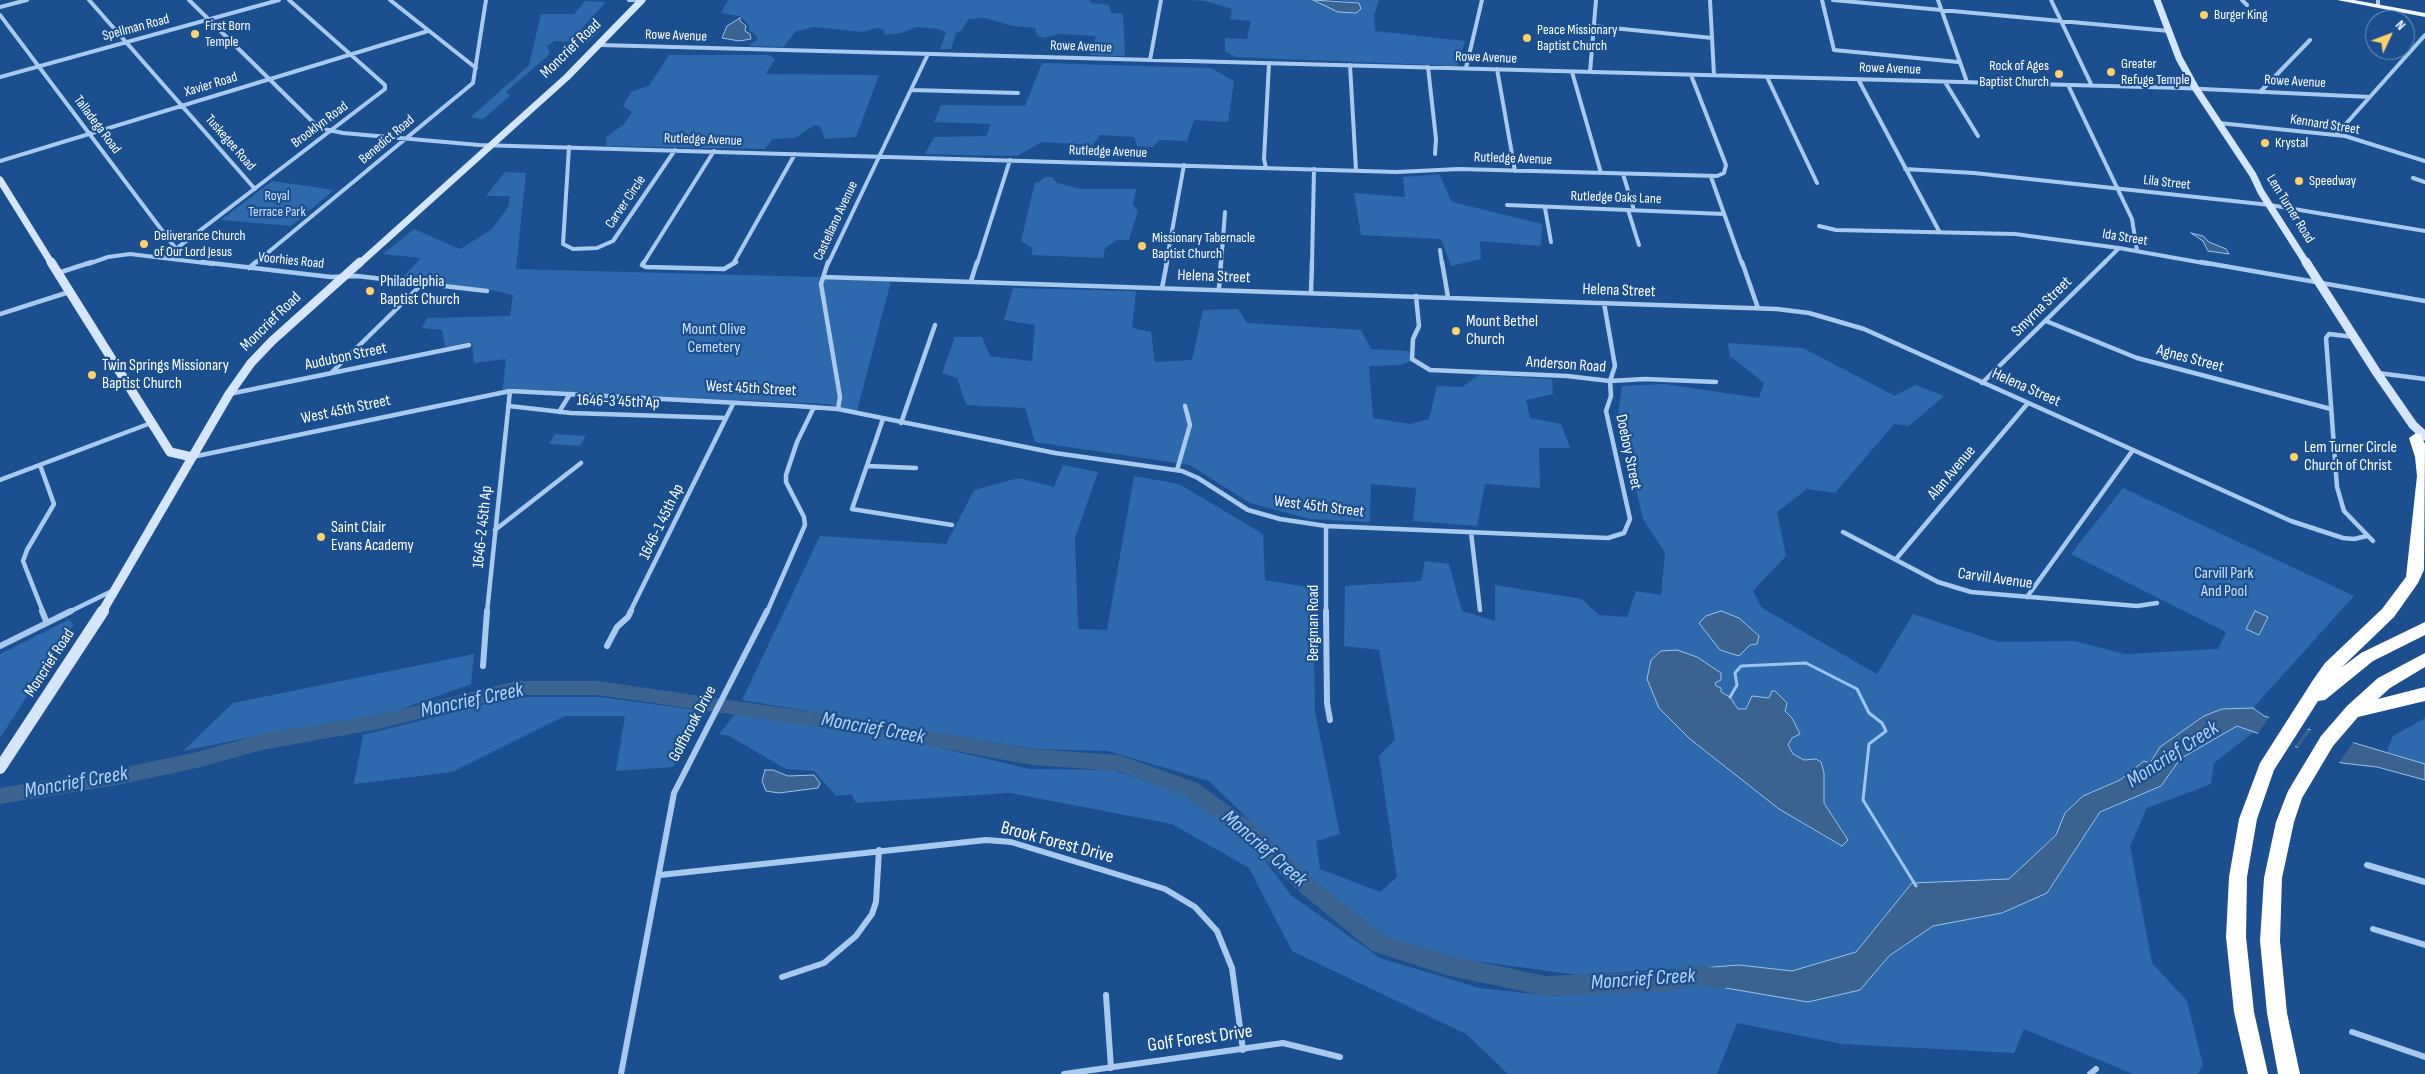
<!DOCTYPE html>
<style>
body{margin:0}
#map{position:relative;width:2425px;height:1074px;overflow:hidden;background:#1b4f8f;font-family:"Sofia Sans Condensed",sans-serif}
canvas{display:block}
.north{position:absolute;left:2365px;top:10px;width:50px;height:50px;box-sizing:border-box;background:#1b4f8f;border:1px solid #7695bc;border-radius:50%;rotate:47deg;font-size:14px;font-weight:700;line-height:20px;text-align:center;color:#fff}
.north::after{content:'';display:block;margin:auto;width:18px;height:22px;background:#ffd166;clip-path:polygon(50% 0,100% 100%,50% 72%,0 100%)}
</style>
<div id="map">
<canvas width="2425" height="1074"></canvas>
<div class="north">N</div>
</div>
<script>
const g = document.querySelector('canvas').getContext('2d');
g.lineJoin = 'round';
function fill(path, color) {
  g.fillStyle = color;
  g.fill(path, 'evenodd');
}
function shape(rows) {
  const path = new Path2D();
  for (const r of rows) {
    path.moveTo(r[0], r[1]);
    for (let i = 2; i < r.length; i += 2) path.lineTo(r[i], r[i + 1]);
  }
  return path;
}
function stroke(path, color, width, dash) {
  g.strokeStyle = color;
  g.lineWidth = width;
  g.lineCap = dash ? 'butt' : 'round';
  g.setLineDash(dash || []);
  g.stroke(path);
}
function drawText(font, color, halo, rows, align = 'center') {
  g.font = font + ' "Sofia Sans Condensed",sans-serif';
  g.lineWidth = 4.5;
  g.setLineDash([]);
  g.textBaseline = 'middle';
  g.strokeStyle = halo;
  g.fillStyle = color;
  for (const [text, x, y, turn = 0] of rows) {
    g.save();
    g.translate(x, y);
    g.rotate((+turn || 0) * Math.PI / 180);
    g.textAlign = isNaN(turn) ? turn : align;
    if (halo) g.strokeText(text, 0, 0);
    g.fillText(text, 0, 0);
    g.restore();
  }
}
const green = shape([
 [728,0,1090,0,1092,3,1109,5,1111,13,1123,14,1125,55,1121,56,1090,55,1096,36,1058,34,1044,38,1037,35,1035,28,1013,26,985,18,969,19,961,31,956,33,951,49,940,49,946,32,939,29,916,27,901,33,885,35,883,29,876,28,863,32,813,27,795,32,784,47,749,46,758,39,755,34,749,31,749,25,740,16,721,13],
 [1191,0,1313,0,1338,12,1359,3,1340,0,1379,0,1374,15,1375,31,1465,41,1457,66,1235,57,1225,51,1225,38,1247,39,1251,21,1230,19,1232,9,1205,1],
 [585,1,606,2,581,29,600,31,587,43,555,41,547,46,550,54,506,92,510,96,483,119,471,117,529,65,541,14,574,14],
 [669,55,769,55,775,59,766,74,879,75,856,137,825,139,820,126,814,125,795,138,772,139,765,149,606,146,606,137,624,124,632,112,623,106,631,92,649,86],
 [1042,63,1211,68,1234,81,1228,122,1194,120,1187,141,1159,140,1153,147,1137,146,1134,137,1100,135,1093,145,1042,142,1017,156,925,154,934,137,986,136,991,124,934,122,941,105,1025,106],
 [505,172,526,173,516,269,817,277,891,281,857,411,827,404,741,400,739,405,519,393,502,395,506,359,474,363,472,342,445,347,442,330,422,328,427,318,510,316,513,295,487,289,401,279,421,258,383,254,414,229,460,249,491,230,508,208,510,196,486,196],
 [1439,174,1452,202,1542,224,1541,246,1480,241,1481,259,1451,266,1441,239,1361,235,1354,193,1405,197,1403,177],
 [1045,177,1052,177,1057,183,1081,189,1136,189,1133,205,1138,210,1129,240,1117,240,1105,248,1103,258,1031,255,1033,248,1021,241,1035,182,1039,182],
 [272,181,334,190,291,226,221,220],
 [1013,288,1136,291,1132,328,1151,332,1155,362,1192,360,1203,310,1238,309,1247,323,1361,330,1371,349,1409,351,1411,361,1400,365,1369,366,1373,418,1410,424,1429,419,1437,386,1462,387,1479,375,1552,379,1553,394,1526,400,1530,418,1561,424,1570,448,1539,448,1540,488,1485,484,1477,526,1413,521,1416,488,1371,484,1370,522,1310,519,1250,503,1190,465,1035,442,1025,408,966,405,957,378,942,373,955,337,982,337,990,356,1032,361,1035,325,1004,320],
 [1728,343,1803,348,1895,396,1915,385,1944,396,1909,426,1894,424,1835,493,1807,489,1777,512,1786,556,1753,591,1762,608,1877,674,1913,614,1998,642,2074,641,2125,654,2218,649,2226,632,2071,554,2123,488,2354,596,2253,708,2222,709,2160,747,2149,763,2144,761,2120,780,2083,796,2065,813,2056,835,2009,879,1912,883,1856,952,1792,971,1739,965,1577,975,1461,959,1378,935,1302,871,1209,781,1108,751,1034,749,742,700,820,536,946,544,974,490,1019,478,1054,487,1063,465,1098,472,1075,538,1078,629,1107,630,1134,476,1179,484,1263,534,1265,580,1313,588,1315,712,1340,834,1316,841,1320,869,1380,892,1397,877,1379,756,1395,740,1379,650,1344,646,1345,586,1421,581,1425,561,1449,564,1462,611,1495,621,1495,585,1582,599,1599,615,1627,617,1636,591,1661,595,1665,553,1643,519,1618,415,1622,386,1665,384,1759,398,1764,383,1730,356],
 [1721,611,1739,618,1758,636,1750,645],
 [1715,683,1721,692,1730,697,1738,709,1746,709,1752,696,1769,698,1792,718,1800,734,1792,738,1788,745,1793,754,1804,760,1816,759,1824,773,1824,803,1847,840,1841,846,1779,809,1690,739,1659,708],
 [555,434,586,436,580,446,549,444],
 [68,620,74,624,0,738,0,654],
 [474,654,471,684,379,717,265,734,183,751,233,703],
 [514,697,599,697,704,711,673,767,616,771,625,716,565,716,452,772,354,784,363,735],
 [735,714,851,727,1030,769,1113,770,1189,796,1253,845,1292,896,1380,958,1479,988,1553,996,1702,984,1808,1002,1860,990,1889,956,1933,926,2002,913,2047,893,2100,812,2161,786,2180,759,2237,726,2255,731,2214,763,2211,784,2147,808,2130,846,2152,963,2187,1001,2203,1065,2198,1074,2133,1074,2024,1029,2014,1053,1842,1044,1737,1023,1717,1074,1508,1074,1466,1034,1292,951,1249,868,1172,824,1010,793,856,803,852,794,836,796,814,771,786,769,729,736,719,734],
 [2425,718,2425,764,2387,752,2393,736]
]);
const water = shape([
 [1313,0,1359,3,1361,9,1356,13,1338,12,1313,0],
 [740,18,740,21,746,26,745,31,750,34,751,39,739,41,722,38,727,26,740,18],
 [2191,233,2203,236,2209,242,2226,249,2229,254,2208,251,2203,241,2191,233],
 [1721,611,1739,618,1759,636,1757,644,1750,645,1739,656,1720,650,1699,623,1706,616,1721,611],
 [2255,611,2268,617,2259,635,2246,629,2255,611],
 [1677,650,1697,657,1721,673,1721,680,1715,683,1716,686,1721,688,1721,692,1730,697,1738,709,1746,709,1752,696,1769,698,1772,691,1775,691,1787,703,1785,711,1792,718,1800,734,1792,738,1788,745,1793,754,1804,760,1816,759,1821,762,1824,773,1824,803,1848,840,1842,846,1779,809,1690,739,1659,708,1647,679,1651,660,1661,651,1677,650],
 [2253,708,2264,716,2425,764,2425,780,2377,767,2342,763,2237,726,2180,759,2161,786,2100,812,2047,893,2002,913,1933,926,1889,956,1860,990,1808,1002,1702,984,1700,968,1739,965,1792,971,1856,952,1912,883,2009,879,2056,835,2065,813,2083,796,2120,780,2144,761,2150,763,2160,747,2204,716,2222,709,2253,708],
 [765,770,773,770,788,776,814,775,820,783,818,788,779,793,766,791,762,781,765,770]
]);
const pier = shape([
 [2270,716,2309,727,2294,748,2257,735],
 [2312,728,2354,741,2338,764,2297,749]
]);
const stream = shape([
 [1730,697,1737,685,1735,673,1741,666,1806,663,1857,689,1869,713,1882,723,1886,731,1869,744,1863,800,1916,886]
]);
const river = shape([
 [516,681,598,681,854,718,1032,749,1119,755,1198,783,1254,824,1316,882,1385,936,1450,956,1546,976,1668,971,1696,965,1723,969,1731,972,1734,979,1731,986,1723,989,1696,985,1668,991,1546,996,1450,976,1372,951,1302,894,1240,836,1184,795,1118,771,1032,765,854,732,598,695,516,695,378,729,262,750,197,768,117,785,0,804,0,788,117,769,197,752,262,734,378,715,516,681]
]);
const streetFar2 = shape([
 [89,0,255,189],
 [189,0,319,128,343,133,479,145,1397,172,1459,169,1717,176,1724,173,1726,165,1691,75],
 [390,0,476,68],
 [629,0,641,0],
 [1710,0,1714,75],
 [1822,0,1834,50,1958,62],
 [1833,0,2169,31],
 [1938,0,1967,82],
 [2051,0,2092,86],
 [2242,0,2247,5],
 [2378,0,2378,5],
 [0,7,27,0],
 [0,15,176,249],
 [1593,26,1712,38],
 [600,45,2182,88,2370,97],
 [1150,60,1161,0],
 [1350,65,1356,170],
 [1428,67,1436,139,1435,154],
 [1466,68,1482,0],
 [1497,69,1515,171],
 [1572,72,1601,173],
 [1590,72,1596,0],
 [0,77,279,0],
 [1767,77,1817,183],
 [1858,79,1939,231],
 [1945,82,1978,136],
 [2068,85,2132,219,2137,251],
 [912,90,1018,93],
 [2260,92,2310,40],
 [2219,123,2345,136,2425,161],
 [2336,135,2425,35],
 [569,147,563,244,573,249,597,248,613,241,675,150],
 [0,161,428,31],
 [1266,168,1264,159,1269,63],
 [1905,169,1974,173,2270,205,2425,231],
 [1623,174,1634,210],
 [1711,177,1742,264],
 [2413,178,2425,182],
 [1507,205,1724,214],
 [1545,208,1551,242],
 [1628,210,1639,245],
 [1819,226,1836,230,2015,234,2119,248,2209,264],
 [1440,250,1442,264],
 [164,258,385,89,385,85,289,0],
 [88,264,108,257,130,254,213,264],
 [254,264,473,83,486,0],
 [643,264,714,151],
 [733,264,795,154],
 [828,264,928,54],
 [977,264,1010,160],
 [1166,264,1184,165],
 [1221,264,1225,212],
 [1312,264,1314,169],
 [2103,264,2119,248]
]);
const streetFar1 = shape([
 [202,262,331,277,357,276,487,291],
 [644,262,642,265,646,267,724,269,736,262],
 [828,262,821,284,840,397,838,409],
 [1442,262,1448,297],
 [1742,262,1758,308],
 [2201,262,2425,301],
 [249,268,256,262],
 [58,273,92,262],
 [824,277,1777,309,1809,313,1864,329,2291,521,2343,538,2354,539,2367,536],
 [971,281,977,262],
 [1162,288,1167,262],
 [1219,289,1221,262],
 [1311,292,1312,262],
 [1416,296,1419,326,1413,339,1412,359,1430,370,1567,376,1610,381,1645,379,1716,382],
 [0,314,69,292],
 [2046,321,2137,358,2331,409],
 [2354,337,2329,334,2326,338,2337,487,2344,511,2373,541],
 [331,373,422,284],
 [2378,373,2425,379],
 [1982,383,2105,262],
 [229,394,469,345],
 [509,406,571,413,726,418],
 [559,412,570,394],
 [883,419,852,509,952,525],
 [901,423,935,325],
 [192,457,510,391,796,406,838,409,1055,453,1182,471,1198,478,1248,510,1280,519,1326,526,1608,538,1624,533,1630,519,1606,411,1611,396,1610,381,1615,366,1604,303],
 [40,465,54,504,27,550,23,561,43,612],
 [868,466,916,468],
 [1177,470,1190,425,1185,406],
 [0,480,151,423],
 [1326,526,1326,612],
 [495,530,581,463],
 [1471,532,1480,610],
 [1843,532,1938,582,1971,592,2137,606,2157,603],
 [1896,559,2028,403],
 [2027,597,2133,450],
 [69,612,112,591],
 [487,612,510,391],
 [630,612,733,404],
 [767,612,805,525,804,517,786,482,786,475,797,442,814,407]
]);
const street = shape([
 [42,611,47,623],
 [1326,611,1327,703,1330,720],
 [0,646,71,611],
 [607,646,617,627,628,617,631,611],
 [483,666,487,611],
 [2367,865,2425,882],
 [660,875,986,840,1011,842,1165,889,1195,907,1217,931,1232,968,1243,1050],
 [2373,929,2425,945],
 [782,977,824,963,856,936,872,914,876,902,879,850],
 [1106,995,1111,1068],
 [2352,1032,2425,1057],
 [621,1074,674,793,767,611],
 [1064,1074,1283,1043,1340,1057],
 [2090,1074,2096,1069]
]);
const secondaryFar2 = shape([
 [2157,0,2179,58,2196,89,2253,175,2261,192,2307,264],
 [0,180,52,264],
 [359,264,567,77,642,0]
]);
const secondaryFar1 = shape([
 [51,262,170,452,192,457],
 [2306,262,2377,373,2413,425,2425,436],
 [102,612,229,394,251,363,272,341,360,262]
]);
const secondary = shape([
 [0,768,103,611]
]);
const primary = shape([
 [2337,0,2354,0,2425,13,2425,17,2337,0]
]);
const highway = shape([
 [2416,433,2421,435,2425,444,2424,570,2418,583,2394,617,2341,668,2361,653,2425,622,2425,635,2373,661,2325,700,2318,701,2274,770,2257,819,2247,877,2246,937,2254,1012,2268,1074,2248,1074,2234,1012,2226,937,2229,877,2239,819,2260,763,2313,680,2325,663,2382,609,2406,577,2417,476,2415,457,2409,438,2416,433],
 [2425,653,2425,667,2390,688,2378,699,2425,687,2425,701,2358,717,2333,746,2302,798,2294,822,2282,878,2280,941,2287,1013,2300,1074,2278,1074,2267,1013,2260,941,2264,878,2276,822,2288,791,2321,736,2347,706,2378,678,2425,653]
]);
const markers = [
 [2204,15,5,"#ffd166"],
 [195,34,5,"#ffd166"],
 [1527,38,5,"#ffd166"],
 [2111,72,5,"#ffd166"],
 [2059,74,5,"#ffd166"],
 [2265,143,5,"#ffd166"],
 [2299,181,5,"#ffd166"],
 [144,244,5,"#ffd166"],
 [1142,246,5,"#ffd166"],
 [370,291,5,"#ffd166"],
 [1456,331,5,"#ffd166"],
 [92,375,5,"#ffd166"],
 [2294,457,5,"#ffd166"],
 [321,537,5,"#ffd166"]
];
const farPoinames = [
 ["Burger King",2214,15],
 ["First Born",205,26],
 ["Temple",205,42],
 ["Peace Missionary",1537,30],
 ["Baptist Church",1537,46],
 ["Greater",2121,64],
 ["Refuge Temple",2121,80],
 ["Rock of Ages",2049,66,"right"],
 ["Baptist Church",2049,82,"right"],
 ["Krystal",2275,143],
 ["Speedway",2309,181],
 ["Deliverance Church",154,236],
 ["of Our Lord Jesus",154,252],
 ["Missionary Tabernacle",1152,238],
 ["Baptist Church",1152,254]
];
const farStreetnames = [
 ["Spellman Road",136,28,-15],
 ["Rowe Avenue",676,36,2],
 ["Rowe Avenue",1081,47,2],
 ["Rowe Avenue",1486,58,2],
 ["Rowe Avenue",1890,69,2],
 ["Rowe Avenue",2295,82,3],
 ["Xavier Road",211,85,-17],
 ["Talladega Road",97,125,53],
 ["Brooklyn Road",320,125,-37],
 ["Kennard Street",2325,125,9],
 ["Benedict Road",387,140,-40],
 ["Rutledge Avenue",703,140,2],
 ["Tuskegee Road",230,143,49],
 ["Rutledge Avenue",1108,152,2],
 ["Rutledge Avenue",1513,159,2],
 ["Lila Street",2167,183,6],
 ["Rutledge Oaks Lane",1616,198,2],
 ["Carver Circle",626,202,-56],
 ["Lem Turner Road",2290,209,58],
 ["Castellano Avenue",836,221,-65],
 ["Ida Street",2125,238,9],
 ["Voorhies Road",291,261,6]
];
const farParknames = [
 ["Royal",277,196],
 ["Terrace Park",277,212]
];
const streetNames = [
 ["Moncrief Road",571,49,-44],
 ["Helena Street",1214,277,2],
 ["Helena Street",1619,291,2],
 ["Smyrna Street",2042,307,-45],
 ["Moncrief Road",271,322,-44],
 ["Audubon Street",346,357,-12],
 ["Agnes Street",2190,359,15],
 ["Anderson Road",1566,365,4],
 ["Helena Street",2026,388,24],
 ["West 45th Street",751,389,3],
 ["1646-3 45th Ap",618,402,2],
 ["West 45th Street",346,410,-12],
 ["Doeboy Street",1628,452,78],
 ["Alan Avenue",1952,473,-50],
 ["West 45th Street",1319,507,7],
 ["1646-1 45th Ap",662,522,-64],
 ["1646-2 45th Ap",483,527,-84],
 ["Carvill Avenue",1995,579,8],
 ["Bergman Road",1314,623,-90],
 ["Moncrief Road",50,663,-57],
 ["Golfbrook Drive",693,724,-62]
];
const poiNames = [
 ["Philadelphia",380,282],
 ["Baptist Church",380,300],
 ["Mount Bethel",1466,322],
 ["Church",1466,340],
 ["Twin Springs Missionary",102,366],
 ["Baptist Church",102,384],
 ["Lem Turner Circle",2304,448],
 ["Church of Christ",2304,466],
 ["Saint Clair",331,528],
 ["Evans Academy",331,546]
];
const parkNames = [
 ["Mount Olive",714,330],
 ["Cemetery",714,348],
 ["Carvill Park",2224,574],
 ["And Pool",2224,592]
];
const nearStreetnames = [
 ["Brook Forest Drive",1057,843,15],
 ["Golf Forest Drive",1200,1039,-8]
];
const nearWaternames = [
 ["Moncrief Creek",472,701,-12],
 ["Moncrief Creek",873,729,10],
 ["Moncrief Creek",2173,755,-33],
 ["Moncrief Creek",76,783,-10],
 ["Moncrief Creek",1264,849,41],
 ["Moncrief Creek",1643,980,-4]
];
fill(green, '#2e69ad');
fill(water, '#3c6290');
stroke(water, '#9cc4f0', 1);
fill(pier, '#1b4f8f');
stroke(stream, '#9cc4f0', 3);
fill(river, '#3c6290');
stroke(streetFar2, '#a9c9ee', 4);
stroke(streetFar1, '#a9c9ee', 4.5);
stroke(street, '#a9c9ee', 6);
stroke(secondaryFar2, '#d6e6fa', 7);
stroke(secondaryFar1, '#d6e6fa', 9);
stroke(secondary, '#d6e6fa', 12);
fill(primary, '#f0f6ff');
fill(highway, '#fff');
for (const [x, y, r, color] of markers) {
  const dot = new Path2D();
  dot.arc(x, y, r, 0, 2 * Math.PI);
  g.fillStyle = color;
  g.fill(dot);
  stroke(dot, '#1b4f8f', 2);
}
drawText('14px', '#fff', '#1b4f8f', farPoinames, 'left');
drawText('14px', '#fff', '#1b4f8f', farStreetnames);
drawText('14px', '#cfe3fa', '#1b4f8f', farParknames);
drawText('16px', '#fff', '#1b4f8f', streetNames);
drawText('16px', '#fff', '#1b4f8f', poiNames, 'left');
drawText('16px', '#cfe3fa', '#1b4f8f', parkNames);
drawText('19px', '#fff', '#1b4f8f', nearStreetnames);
drawText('italic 21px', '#b5d3f5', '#1b4f8f', nearWaternames);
</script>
